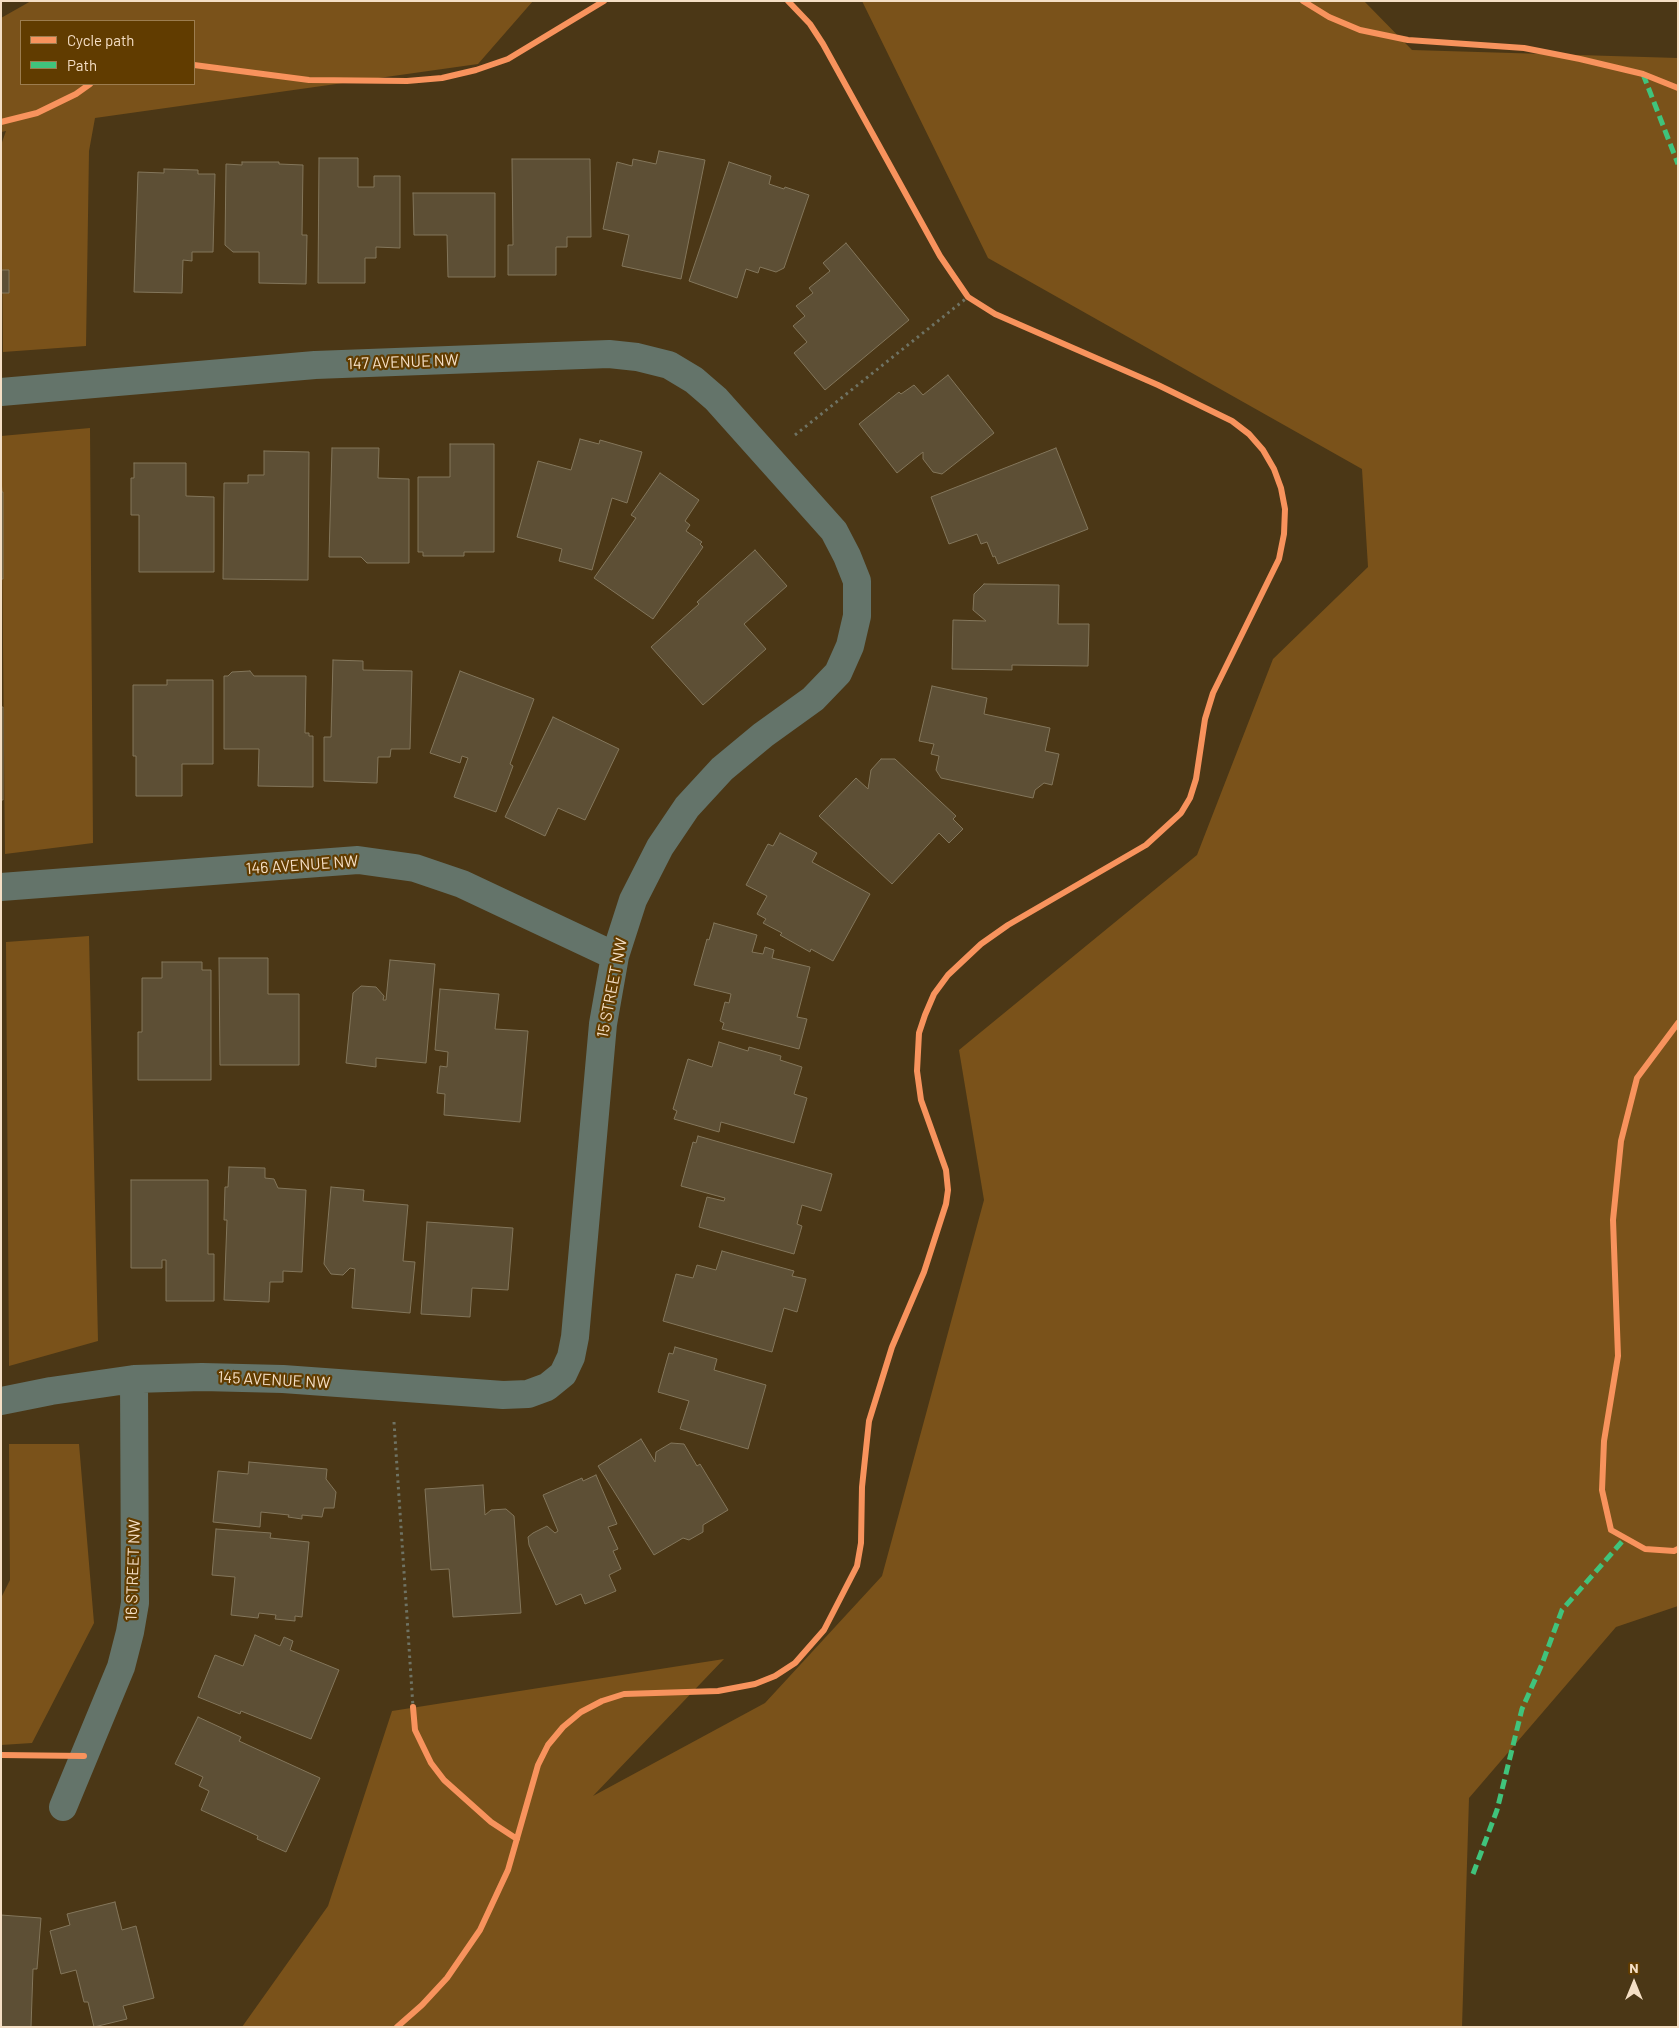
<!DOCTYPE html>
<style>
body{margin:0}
#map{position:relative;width:1679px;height:2028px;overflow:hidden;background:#4b3716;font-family:Barlow,sans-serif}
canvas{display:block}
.frame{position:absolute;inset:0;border:2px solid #f5dfc5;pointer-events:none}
.legend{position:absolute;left:20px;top:20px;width:175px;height:65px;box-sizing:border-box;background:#613c00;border:1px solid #9c7d4f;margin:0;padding:6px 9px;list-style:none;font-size:15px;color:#f5dfc5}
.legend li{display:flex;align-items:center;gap:10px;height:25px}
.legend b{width:25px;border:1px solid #9c7d4f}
.north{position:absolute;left:1609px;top:1958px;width:50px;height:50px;-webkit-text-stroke:4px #613c00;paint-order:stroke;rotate:0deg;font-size:14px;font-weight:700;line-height:20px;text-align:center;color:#f5dfc5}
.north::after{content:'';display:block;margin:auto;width:18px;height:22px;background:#f5dfc5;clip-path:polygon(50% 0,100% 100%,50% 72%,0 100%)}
</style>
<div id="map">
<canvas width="1679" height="2028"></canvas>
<div class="frame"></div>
<ul class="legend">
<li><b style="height:6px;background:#f8935d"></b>Cycle path</li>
<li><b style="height:6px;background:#40c37c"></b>Path</li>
</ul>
<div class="north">N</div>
</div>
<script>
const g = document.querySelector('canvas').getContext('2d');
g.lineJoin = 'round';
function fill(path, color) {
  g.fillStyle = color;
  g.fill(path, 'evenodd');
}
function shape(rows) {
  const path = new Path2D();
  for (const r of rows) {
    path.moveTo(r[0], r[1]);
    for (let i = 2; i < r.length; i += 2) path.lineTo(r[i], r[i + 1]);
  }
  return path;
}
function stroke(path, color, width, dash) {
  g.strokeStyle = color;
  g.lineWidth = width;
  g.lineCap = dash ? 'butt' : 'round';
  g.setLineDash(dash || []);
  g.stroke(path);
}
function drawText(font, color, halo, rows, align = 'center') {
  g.font = font + ' Barlow,sans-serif';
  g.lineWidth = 4.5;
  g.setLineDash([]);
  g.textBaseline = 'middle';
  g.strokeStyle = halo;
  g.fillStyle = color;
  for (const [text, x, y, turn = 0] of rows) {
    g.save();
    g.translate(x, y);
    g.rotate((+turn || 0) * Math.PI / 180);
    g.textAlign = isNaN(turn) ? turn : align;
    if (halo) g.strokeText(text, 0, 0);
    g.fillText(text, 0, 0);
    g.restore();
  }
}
const green = shape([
 [31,1,533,1,478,64,95,118,89,151,86,346,3,352,1,145,6,131,1,132,1,18],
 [21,21,194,21,194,84,21,84],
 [862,1,1364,1,1412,50,1678,58,1678,1606,1616,1627,1469,1798,1462,2027,242,2027,328,1906,392,1711,724,1659,593,1796,765,1703,882,1576,984,1200,959,1050,1197,855,1273,659,1368,567,1362,469,988,258],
 [90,428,93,843,5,854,1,436],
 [89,936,98,1341,9,1366,6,942],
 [9,1444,79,1444,94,1623,32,1743,1,1745,1,1598,10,1580]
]);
const building = shape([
 [659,151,705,160,681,279,622,266,629,235,603,229,617,162,632,166,633,159,656,164,659,151],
 [319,158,358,158,358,187,374,187,374,176,400,176,400,248,376,247,376,258,365,258,365,283,318,283,319,158],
 [512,159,590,159,591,237,567,237,567,247,556,247,556,275,508,275,508,245,513,245,512,159],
 [242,162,279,162,279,164,303,165,302,235,307,235,306,284,259,283,259,252,233,252,225,245,226,164,242,165,242,162],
 [729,162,771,176,769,184,784,189,785,187,809,195,784,268,776,272,760,267,758,273,746,269,737,298,689,281,729,162],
 [164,169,198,170,198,174,215,174,213,252,192,252,192,261,183,260,182,293,134,292,138,172,164,173,164,169],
 [413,193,495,193,495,277,448,277,447,235,414,235,413,193],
 [846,243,909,320,825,390,794,353,807,342,793,326,805,316,796,306,813,293,809,288,830,271,823,263,846,243],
 [1,270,9,270,9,293,1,293,1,270],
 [948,375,994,433,942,474,933,472,923,459,923,452,897,473,859,424,899,392,901,394,914,385,923,395,948,375],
 [580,439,599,444,600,440,642,452,627,503,612,498,592,570,559,561,562,549,517,537,538,461,571,470,580,439],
 [450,444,494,444,494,552,464,552,464,556,423,556,423,552,418,552,418,477,450,477,450,444],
 [332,448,379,448,378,478,409,479,409,563,367,563,361,557,329,557,332,448],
 [1056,448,1088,529,998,564,995,556,993,557,987,542,981,544,977,534,949,544,931,497,1056,448],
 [264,451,309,452,308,580,223,579,224,483,248,483,248,475,264,475,264,451],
 [134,463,186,463,186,496,214,497,214,572,139,572,139,515,131,515,131,478,134,478,134,463],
 [660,473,699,500,685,521,690,525,686,531,702,542,700,544,703,547,653,619,594,578,636,518,631,515,660,473],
 [1,480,2,492,3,492,3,579,1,579,1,480],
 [755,550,787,586,744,624,766,649,703,705,651,647,699,604,697,602,755,550],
 [984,584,1059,585,1058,624,1089,624,1088,666,1012,665,1012,670,952,669,953,620,986,621,973,610,974,594,984,584],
 [333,660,363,661,363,670,412,671,410,749,391,749,390,757,378,757,377,783,324,781,324,737,331,737,333,660],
 [250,671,254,676,306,676,305,733,309,733,309,736,313,736,313,787,258,786,259,749,224,749,224,676,228,676,232,672,250,671],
 [460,671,534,699,510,764,513,766,496,812,454,797,468,758,462,756,460,763,430,753,460,671],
 [167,680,213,680,213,764,182,764,182,796,136,796,136,756,133,756,133,685,167,685,167,680],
 [932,686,987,698,984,714,1050,728,1045,751,1059,754,1052,785,1044,783,1035,790,1033,798,941,778,936,770,939,756,931,754,934,744,919,741,932,686],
 [1,707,3,707,3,800,1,800,1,707],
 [553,717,619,749,585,820,558,808,545,836,505,817,553,717],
 [881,759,895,759,956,816,953,819,963,829,949,843,939,833,892,884,819,816,856,778,868,789,871,770,881,759],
 [780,833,817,853,812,862,870,894,833,961,811,949,810,952,780,935,782,933,763,923,766,919,757,914,767,896,746,885,768,844,773,846,780,833],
 [714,923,757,935,752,952,763,954,765,947,774,950,772,958,810,967,797,1017,807,1019,799,1049,722,1029,724,1023,720,1021,725,1002,729,1003,731,994,694,985,707,939,709,940,714,923],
 [219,958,268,958,268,994,299,994,299,1065,220,1065,219,958],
 [390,960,435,964,426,1063,376,1058,376,1067,346,1063,353,993,361,986,376,987,384,996,383,1000,386,1000,390,960],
 [162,962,202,962,202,970,211,970,211,1080,138,1080,138,1032,142,1032,142,978,162,978,162,962],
 [440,989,499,994,495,1029,528,1031,520,1122,444,1115,445,1094,437,1093,440,1066,447,1067,448,1052,435,1050,440,989],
 [719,1042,748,1051,749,1047,781,1056,780,1060,802,1067,794,1094,807,1098,794,1143,721,1122,719,1132,674,1119,677,1111,673,1109,688,1059,712,1067,719,1042],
 [698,1136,832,1174,821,1211,802,1205,797,1224,802,1226,794,1254,699,1227,707,1197,724,1201,725,1198,681,1186,693,1142,696,1143,698,1136],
 [229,1167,265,1168,265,1178,274,1179,278,1188,306,1190,302,1272,283,1271,283,1282,270,1282,269,1302,224,1300,227,1220,224,1220,225,1187,228,1187,229,1167],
 [131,1180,208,1180,208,1254,214,1254,214,1301,166,1301,166,1260,162,1260,162,1268,131,1268,131,1180],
 [331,1187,364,1190,363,1201,408,1205,403,1261,415,1262,410,1313,352,1308,355,1269,350,1268,343,1275,331,1274,324,1264,331,1187],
 [427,1222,513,1228,508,1290,472,1288,470,1317,421,1314,427,1222],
 [722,1251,794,1271,792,1276,806,1279,797,1312,784,1308,772,1352,663,1321,676,1274,693,1278,697,1265,716,1270,722,1251],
 [675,1347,717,1359,714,1370,766,1385,748,1449,680,1429,689,1401,658,1392,669,1353,673,1354,675,1347],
 [641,1439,655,1462,656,1452,671,1443,684,1444,697,1466,700,1464,728,1510,703,1525,703,1532,689,1540,683,1538,654,1555,598,1466,641,1439],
 [249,1462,327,1469,326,1479,336,1492,334,1508,324,1508,322,1517,302,1515,302,1519,288,1517,289,1515,261,1512,260,1527,213,1522,218,1471,248,1474,249,1462],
 [596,1475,617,1524,608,1527,618,1549,613,1551,621,1569,609,1575,616,1591,585,1604,581,1594,556,1605,529,1545,528,1537,533,1533,547,1526,555,1533,558,1531,543,1495,582,1478,583,1481,596,1475],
 [483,1485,485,1515,491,1510,506,1509,514,1516,521,1613,453,1617,449,1569,431,1570,425,1489,483,1485],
 [216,1529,271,1533,270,1538,309,1542,302,1617,295,1616,295,1621,275,1619,276,1615,259,1613,258,1618,231,1615,235,1577,212,1575,216,1529],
 [255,1635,280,1646,284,1637,293,1641,290,1650,339,1670,311,1739,241,1711,240,1714,198,1697,215,1655,243,1666,255,1635],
 [198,1717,241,1737,239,1741,320,1778,286,1852,257,1839,258,1836,201,1810,209,1791,199,1786,203,1777,175,1764,198,1717],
 [115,1902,122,1930,136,1926,154,1998,123,2006,127,2019,94,2027,88,2002,84,2002,76,1970,61,1974,50,1931,70,1925,67,1914,115,1902],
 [1,1915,41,1918,37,1969,33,1969,31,2027,1,2027,1,1915]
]);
const path = shape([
 [795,435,968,297],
 [394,1422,413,1707]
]);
const minor = shape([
 [1,392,315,365,609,354,637,357,669,365,694,380,716,399,834,531,847,556,857,581,857,616,850,646,838,673,813,699,763,735,722,769,687,807,660,847,633,900,615,956,603,1024,575,1337,571,1357,563,1374,547,1387,528,1394,503,1395,283,1379,202,1377,134,1379,51,1391,1,1401],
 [1,887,358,860,415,868,462,884,615,956],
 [63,1807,121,1667,130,1632,135,1603,134,1379]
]);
const quiet = shape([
 [1643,74,1678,164],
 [1473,1874,1497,1810,1522,1709,1542,1664,1562,1610,1626,1537]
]);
const cycleway = shape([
 [1303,1,1329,17,1360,30,1408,40,1524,48,1580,59,1643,74,1678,88],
 [194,65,309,80,407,81,442,78,476,70,508,59,604,1],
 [1,122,37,113,76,94,90,84],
 [1678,1023,1637,1078,1621,1141,1613,1220,1618,1356,1604,1441,1602,1490,1611,1530,1645,1549,1674,1551,1678,1549],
 [413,1707,415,1730,431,1763,444,1780,491,1822,517,1839],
 [1,1755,84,1756],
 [397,2027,422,2005,447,1978,480,1930,508,1870,538,1765,548,1745,563,1727,581,1712,602,1701,624,1694,718,1691,755,1684,775,1676,795,1663,824,1630,857,1566,861,1543,862,1487,869,1421,892,1347,924,1272,946,1204,948,1190,946,1170,921,1100,917,1071,919,1033,925,1015,934,994,948,975,981,944,1008,925,1146,845,1181,813,1190,798,1196,779,1205,719,1213,693,1279,559,1284,534,1285,509,1281,488,1274,469,1263,450,1249,434,1232,421,1158,385,995,314,968,297,940,256,823,44,810,24,788,1]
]);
const streetNames = [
 ["147 AVENUE NW",403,362,-2],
 ["146 AVENUE NW",302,865,-4],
 ["15 STREET NW",612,988,-79],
 ["145 AVENUE NW",274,1380,3],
 ["16 STREET NW",133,1570,-88]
];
fill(green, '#7a521a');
fill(building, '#5d4f35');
stroke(building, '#83765b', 1);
stroke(path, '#6f7364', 3, [2.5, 4]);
stroke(minor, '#64746a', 28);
stroke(quiet, '#40c37c', 5, [10, 5]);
stroke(cycleway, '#f8935d', 6);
drawText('16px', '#f5dfc5', '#613c00', streetNames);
</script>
